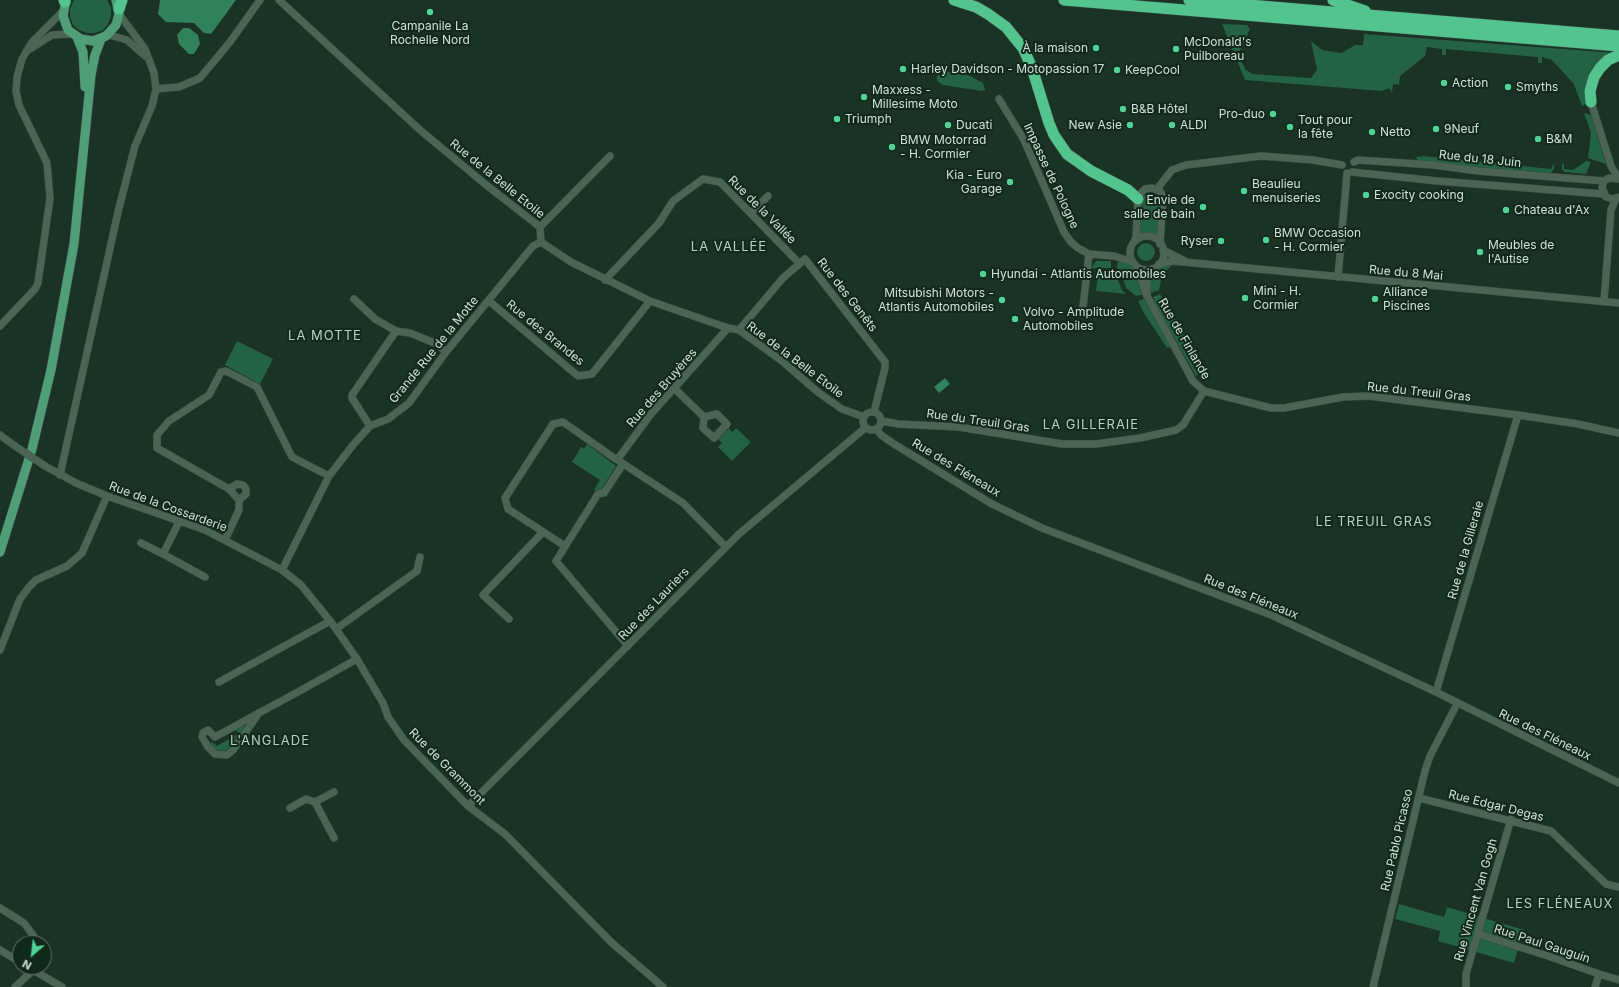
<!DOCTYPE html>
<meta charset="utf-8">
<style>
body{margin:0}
#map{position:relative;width:1619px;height:987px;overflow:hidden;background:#1b3226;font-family:Inter,sans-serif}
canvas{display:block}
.north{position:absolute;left:12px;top:935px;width:40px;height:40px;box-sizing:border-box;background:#11281c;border:1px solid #5f7268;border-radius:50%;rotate:208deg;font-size:11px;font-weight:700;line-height:16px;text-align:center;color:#d3e1d9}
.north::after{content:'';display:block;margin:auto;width:14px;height:18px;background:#51d397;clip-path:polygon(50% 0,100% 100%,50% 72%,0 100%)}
</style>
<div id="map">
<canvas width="1619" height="987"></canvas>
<div class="north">N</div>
</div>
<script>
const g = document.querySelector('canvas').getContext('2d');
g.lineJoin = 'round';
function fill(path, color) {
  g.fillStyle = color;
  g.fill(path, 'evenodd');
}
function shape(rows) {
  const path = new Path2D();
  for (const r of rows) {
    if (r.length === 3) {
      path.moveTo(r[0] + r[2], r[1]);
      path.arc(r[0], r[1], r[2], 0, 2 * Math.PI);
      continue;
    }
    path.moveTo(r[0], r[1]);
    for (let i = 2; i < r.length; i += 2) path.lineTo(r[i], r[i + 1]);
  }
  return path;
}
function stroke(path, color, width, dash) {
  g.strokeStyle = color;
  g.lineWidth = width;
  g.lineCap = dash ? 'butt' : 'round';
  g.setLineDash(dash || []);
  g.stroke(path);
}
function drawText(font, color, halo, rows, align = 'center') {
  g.font = font + ' Inter,sans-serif';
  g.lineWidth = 4;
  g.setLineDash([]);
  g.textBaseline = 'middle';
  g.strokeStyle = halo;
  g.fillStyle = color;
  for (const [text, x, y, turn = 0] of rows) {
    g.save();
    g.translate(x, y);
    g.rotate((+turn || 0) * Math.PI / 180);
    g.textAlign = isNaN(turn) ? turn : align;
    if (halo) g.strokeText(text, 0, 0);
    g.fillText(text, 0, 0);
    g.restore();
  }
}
const green = shape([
 [74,0,107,0,111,8,111,16,108,24,103,30,95,33,87,33,79,30,73,25,70,17,70,9],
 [1222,24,1247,25,1250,29,1238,55,1246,70,1253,74,1311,78,1317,70,1311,41,1322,50,1342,53,1355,45,1363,45,1364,34,1616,53,1605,59,1586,104,1582,106,1574,84,1552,60,1542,57,1542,63,1538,63,1538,57,1446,49,1446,55,1442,55,1442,49,1427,47,1425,56,1400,76,1399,85,1393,84,1392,93,1389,88,1382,91,1245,80],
 [941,71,968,75,983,83,985,90,982,91,943,85,937,81,937,77],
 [1584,113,1591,115,1606,164,1588,158,1591,133],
 [1424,156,1551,169,1554,163,1554,169,1550,174,1418,162,1416,157],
 [1586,161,1591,162,1586,174,1564,172,1562,169,1562,163,1564,164,1564,169,1573,170],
 [1150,193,1157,195,1160,200,1157,236,1148,232,1139,234,1142,199,1145,195],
 [1146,252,9],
 [1096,261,1111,261,1111,268,1091,268],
 [1118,261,1129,264,1134,269,1142,295,1136,296,1126,288,1121,271,1117,268],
 [1172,265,1162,276,1159,290,1151,293,1151,277,1154,273,1163,266],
 [1115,273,1122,290,1126,294,1096,291,1098,275,1111,275],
 [1160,294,1185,336,1199,374,1196,376,1156,305,1153,297],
 [1144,299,1152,312,1172,347,1167,348,1145,315,1138,301],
 [237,341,273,359,260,384,225,365],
 [729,428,732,432,736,428,751,442,732,461,718,447,722,443,718,439],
 [587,444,616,466,600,491,594,490,600,480,572,462,581,447,584,449],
 [242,725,245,727,229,748,225,751,213,750,210,744,212,742,217,746,239,733,235,729],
 [1399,904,1444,917,1447,907,1524,930,1514,963,1438,941,1440,931,1395,919]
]);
const water = shape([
 [160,0,236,0,211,34,204,33,194,23,166,22,158,14],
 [183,28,189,28,198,35,200,44,194,54,189,54,179,44,177,35],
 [945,378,950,384,939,393,934,387]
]);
const minor = shape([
 [279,0,420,130,485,184,540,227,541,242],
 [109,35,127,40,145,56],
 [30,49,52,35,72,34],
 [156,89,179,87,200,78,230,42,260,0],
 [999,99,1024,140,1064,232,1071,242,1078,248,1089,254,1114,256,1133,262],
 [1591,102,1611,166,1618,178],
 [1354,162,1358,160,1434,165,1478,171,1604,181],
 [1352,172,1437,181,1604,194],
 [1157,189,1172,170,1186,165,1261,156,1313,160,1342,165],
 [1619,197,1613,199,1606,197,1602,187,1604,181,1609,178,1619,179],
 [751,213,768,196],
 [540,227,610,156],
 [1147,253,17],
 [541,242,571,262,650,301,728,328,739,330,782,361,819,393,842,409,864,417],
 [1134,242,1136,237,1138,196,1145,189,1152,188,1160,191,1163,197,1160,244],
 [1163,250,1185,261],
 [1159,264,1173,261,1619,303],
 [1136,266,1147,296,1193,381,1204,391,1271,408,1284,408,1343,397,1369,396,1518,415,1578,424,1619,433],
 [1338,277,1347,173],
 [605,280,659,223,673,201,703,179,720,182,799,263],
 [1147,294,1147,279,1152,269],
 [354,299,375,319,396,331],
 [489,301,578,376,592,374,650,301],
 [1604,301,1611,210,1616,199],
 [1083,307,1089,254],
 [0,326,35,289,38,283,50,198,47,163,19,105,16,91,17,77,22,59,32,42,63,11],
 [739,330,783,278,805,259,885,362,885,368,874,412],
 [675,389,704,417,703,428,714,438,727,424,717,414,704,417],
 [872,421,9],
 [882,421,898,424,959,427,1062,444,1096,444,1140,438,1176,430,1183,425,1204,391],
 [370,426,352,398,352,395,396,331,410,333,437,344,446,352],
 [877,430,881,435,894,444,992,504,1042,528,1271,615,1436,692,1619,783],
 [0,435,15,446],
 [619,461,683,503,726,547],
 [623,464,604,493,598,494,556,561,628,646],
 [45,466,76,483,107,496,205,530,282,570,301,585,331,622,357,659,383,703,388,717,404,740,468,806,505,834,611,942,663,987],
 [60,475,118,212,135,146,152,106,156,89,154,73,145,49,119,14],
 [229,489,237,484,243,485,246,489,246,494,239,500],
 [179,522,163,554,205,577],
 [225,540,239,510,239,500,229,489,157,448,157,435,169,421,209,395,221,372,226,371,257,387,292,457,329,476],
 [141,543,163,554],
 [565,546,508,509,505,498,553,424,563,422,617,460,651,414,728,328],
 [282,570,329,476,353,445,370,426,388,419,409,403,446,352,533,246,541,242],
 [509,619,483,595,543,532],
 [336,629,417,571,420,557],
 [0,650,20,599,29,587,36,580,67,566,82,553,107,496],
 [219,682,330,621],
 [1436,692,1518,415],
 [259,713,233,750,227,755,215,754,208,747,202,737,203,733,208,730,215,737,259,713,296,693,357,659],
 [1419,798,1551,831,1606,884,1619,887],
 [315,802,334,792],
 [468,806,739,534,865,428],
 [290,808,306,799,315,802,334,838],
 [0,908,24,923,33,935,35,943],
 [1478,934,1548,956,1599,974],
 [0,950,20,962],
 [28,967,62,987],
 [15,987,30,973,30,967],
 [1373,987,1425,771,1430,756,1457,704],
 [1466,987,1466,974,1511,819],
 [1595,987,1599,974,1619,980]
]);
const major = shape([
 [66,0,63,16,68,30,81,39,93,41,106,36,116,25,119,14,116,0],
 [77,37,83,52,85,87],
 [0,552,32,449,51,370,74,244,91,75,95,55,101,39]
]);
const highway = shape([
 [64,0,65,2],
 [954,0,976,7,988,14,1006,27,1023,48,1032,68,1049,123,1054,135,1067,154,1091,171,1128,190,1138,199],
 [1064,0,1619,46],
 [1189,0,1619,36],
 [1333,0,1365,11],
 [119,9,122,0],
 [1591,102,1590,91,1594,77,1600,68,1608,60,1619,55]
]);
const minorBridge = shape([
 [15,446,45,466]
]);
const markers = [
 [430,12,4,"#51d397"],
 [1096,48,4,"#51d397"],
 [1176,49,4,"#51d397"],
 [903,69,4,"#51d397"],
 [1117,70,4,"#51d397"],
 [1444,83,4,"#51d397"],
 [1508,87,4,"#51d397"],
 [864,97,4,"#51d397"],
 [1123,109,4,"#51d397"],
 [1273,114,4,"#51d397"],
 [837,119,4,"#51d397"],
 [948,125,4,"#51d397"],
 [1130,125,4,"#51d397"],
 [1172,125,4,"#51d397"],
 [1290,127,4,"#51d397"],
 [1436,129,4,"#51d397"],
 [1372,132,4,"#51d397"],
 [1538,139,4,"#51d397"],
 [892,147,4,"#51d397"],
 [1010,182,4,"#51d397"],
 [1244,191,4,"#51d397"],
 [1366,195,4,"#51d397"],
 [1203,207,4,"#51d397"],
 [1506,210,4,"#51d397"],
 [1266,240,4,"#51d397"],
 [1221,241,4,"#51d397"],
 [1480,252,4,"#51d397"],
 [983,274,4,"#51d397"],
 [1245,298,4,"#51d397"],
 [1375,299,4,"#51d397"],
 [1002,300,4,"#51d397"],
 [1015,319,4,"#51d397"]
];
const poiNames = [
 ["Campanile La",430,26,"center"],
 ["Rochelle Nord",430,40,"center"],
 ["McDonald's",1184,42],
 ["Puilboreau",1184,56],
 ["À la maison",1088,48,"right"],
 ["Harley Davidson - Motopassion 17",911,69],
 ["KeepCool",1125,70],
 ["Action",1452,83],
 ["Smyths",1516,87],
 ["Maxxess -",872,90],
 ["Millesime Moto",872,104],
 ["B&B Hôtel",1131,109],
 ["Pro-duo",1265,114,"right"],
 ["Triumph",845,119],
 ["Tout pour",1298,120],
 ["la fête",1298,134],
 ["Ducati",956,125],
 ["New Asie",1122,125,"right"],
 ["ALDI",1180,125],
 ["9Neuf",1444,129],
 ["Netto",1380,132],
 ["B&M",1546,139],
 ["BMW Motorrad",900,140],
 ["- H. Cormier",900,154],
 ["Kia - Euro",1002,175,"right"],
 ["Garage",1002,189,"right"],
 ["Beaulieu",1252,184],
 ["menuiseries",1252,198],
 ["Exocity cooking",1374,195],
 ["Envie de",1195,200,"right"],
 ["salle de bain",1195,214,"right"],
 ["Chateau d'Ax",1514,210],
 ["BMW Occasion",1274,233],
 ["- H. Cormier",1274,247],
 ["Ryser",1213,241,"right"],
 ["Meubles de",1488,245],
 ["l'Autise",1488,259],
 ["Hyundai - Atlantis Automobiles",991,274],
 ["Mini - H.",1253,291],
 ["Cormier",1253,305],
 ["Alliance",1383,292],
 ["Piscines",1383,306],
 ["Mitsubishi Motors -",994,293,"right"],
 ["Atlantis Automobiles",994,307,"right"],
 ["Volvo - Amplitude",1023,312],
 ["Automobiles",1023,326]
];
const streetNames = [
 ["Rue du 18 Juin",1480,159,6],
 ["Impasse de Pologne",1051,176,65],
 ["Rue de la Belle Etoile",497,179,39],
 ["Rue de la Vallée",762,210,45],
 ["Rue du 8 Mai",1406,273,5],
 ["Rue des Genêts",847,295,52],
 ["Rue des Brandes",545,333,39],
 ["Rue de Finlande",1184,339,60],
 ["Grande Rue de la Motte",434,350,-51],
 ["Rue de la Belle Etoile",795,360,37],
 ["Rue des Bruyères",662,388,-49],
 ["Rue du Treuil Gras",1419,392,6],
 ["Rue du Treuil Gras",978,421,8],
 ["Rue des Fléneaux",956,468,31],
 ["Rue de la Cossarderie",168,507,20],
 ["Rue de la Gilleraie",1466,550,-74],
 ["Rue des Fléneaux",1251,597,22],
 ["Rue des Lauriers",654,604,-46],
 ["Rue des Fléneaux",1545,735,26],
 ["Rue de Grammont",447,767,45],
 ["Rue Edgar Degas",1496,806,14],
 ["Rue Pablo Picasso",1397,840,-77],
 ["Rue Vincent Van Gogh",1476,900,-74],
 ["Rue Paul Gauguin",1542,944,18]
];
const neighbourhoodNames = [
 ["LA VALLÉE",729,247],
 ["LA MOTTE",325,336],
 ["LA GILLERAIE",1091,425],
 ["LE TREUIL GRAS",1374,522],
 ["L'ANGLADE",270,741],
 ["LES FLÉNEAUX",1560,904]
];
fill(green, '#236245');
fill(water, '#31815c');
stroke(minor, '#394e44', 8);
stroke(major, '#394e44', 10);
stroke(highway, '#394e44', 12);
stroke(minor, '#4b6456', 7);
stroke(major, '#509e78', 9);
stroke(highway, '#54c48f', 11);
stroke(minorBridge, '#394e44', 8, []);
stroke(minorBridge, '#4b6456', 7);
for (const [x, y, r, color] of markers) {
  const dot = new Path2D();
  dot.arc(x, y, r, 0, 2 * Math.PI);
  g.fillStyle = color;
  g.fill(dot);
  stroke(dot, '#11281c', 1.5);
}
drawText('12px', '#d3e1d9', '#11281c', poiNames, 'left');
drawText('12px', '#d3e1d9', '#11281c', streetNames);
g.letterSpacing = '1px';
drawText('13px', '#b6d2c2', '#11281c', neighbourhoodNames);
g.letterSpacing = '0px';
</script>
